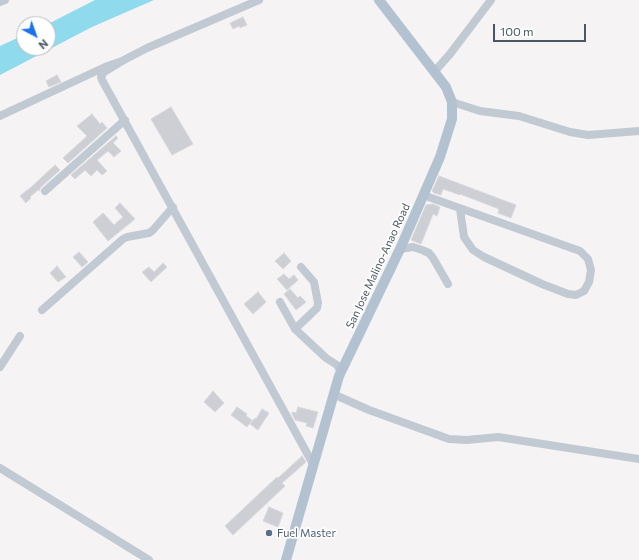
<!DOCTYPE html>
<style>
body{margin:0}
#map{position:relative;width:639px;height:560px;overflow:hidden;background:#f5f3f3;font-family:Commissioner,sans-serif}
canvas{display:block}
.north{position:absolute;left:16px;top:16px;width:40px;height:40px;box-sizing:border-box;background:#fff;border:1px solid #b7bbc0;border-radius:50%;rotate:139deg;font-size:11px;font-weight:700;line-height:16px;text-align:center;color:#4a5661}
.north::after{content:'';display:block;margin:auto;width:14px;height:18px;background:#1a73e8;clip-path:polygon(50% 0,100% 100%,50% 72%,0 100%)}
.scale{position:absolute;left:493px;top:24px;width:93px;height:18px;box-sizing:border-box;border:2px solid #4a5661;border-top:0;padding-left:5px;font-size:12px;line-height:14px;white-space:nowrap;color:#4a5661;-webkit-text-stroke:3px #fff;paint-order:stroke}
</style>
<div id="map">
<canvas width="639" height="560"></canvas>
<div class="north">N</div>
<div class="scale">100 m</div>
</div>
<script>
const g = document.querySelector('canvas').getContext('2d');
g.lineJoin = 'round';
function fill(path, color) {
  g.fillStyle = color;
  g.fill(path, 'evenodd');
}
function shape(rows) {
  const path = new Path2D();
  for (const r of rows) {
    path.moveTo(r[0], r[1]);
    for (let i = 2; i < r.length; i += 2) path.lineTo(r[i], r[i + 1]);
  }
  return path;
}
function stroke(path, color, width, dash) {
  g.strokeStyle = color;
  g.lineWidth = width;
  g.lineCap = dash ? 'butt' : 'round';
  g.setLineDash(dash || []);
  g.stroke(path);
}
function drawText(font, color, halo, rows, align = 'center') {
  g.font = font + ' Commissioner,sans-serif';
  g.lineWidth = 3.5;
  g.setLineDash([]);
  g.textBaseline = 'middle';
  g.strokeStyle = halo;
  g.fillStyle = color;
  for (const [text, x, y, turn = 0] of rows) {
    g.save();
    g.translate(x, y);
    g.rotate((+turn || 0) * Math.PI / 180);
    g.textAlign = isNaN(turn) ? turn : align;
    if (halo) g.strokeText(text, 0, 0);
    g.fillText(text, 0, 0);
    g.restore();
  }
}
const water = shape([
 [95,0,154,0,92,27,0,75,0,46,24,35,24,48,48,48,48,24]
]);
const building = shape([
 [243,17,247,25,240,28,239,26,233,29,230,23,243,17],
 [57,75,61,82,49,87,46,81,57,75],
 [171,107,193,144,172,155,151,119,171,107],
 [92,114,100,124,102,122,107,128,68,163,63,158,87,136,77,126,92,114],
 [116,136,118,138,113,143,121,151,114,157,108,151,97,160,107,171,102,175,97,170,91,176,85,170,75,179,71,175,116,136],
 [55,165,60,170,41,187,39,191,38,190,30,197,31,198,26,203,20,196,27,190,28,190,55,165],
 [439,176,516,205,511,218,498,213,499,209,460,194,460,195,443,189,441,195,434,193,432,191,439,176],
 [120,203,135,219,108,241,93,222,103,213,114,225,123,217,115,208,120,203],
 [433,204,440,207,437,216,433,214,421,244,411,240,426,205,433,204],
 [79,252,88,262,82,267,73,257,79,252],
 [284,253,291,261,283,269,275,261,284,253],
 [163,263,167,267,151,282,142,272,149,267,154,272,163,263],
 [57,266,66,277,58,282,50,273,57,266],
 [284,274,289,279,294,275,298,280,287,290,277,279,284,274],
 [290,289,298,298,300,296,306,302,296,310,284,294,290,289],
 [258,292,266,302,253,314,244,304,258,292],
 [213,391,224,403,215,412,204,402,213,391],
 [237,407,247,414,246,416,252,420,247,427,231,415,237,407],
 [298,407,318,412,313,428,306,426,307,423,295,420,292,414,292,412,296,413,298,407],
 [262,409,269,413,258,430,250,424,255,418,256,419,262,409],
 [302,456,306,462,282,483,285,486,233,535,225,526,277,477,278,478,302,456],
 [269,507,283,513,278,527,263,521,269,507]
]);
const minor = shape([
 [0,2,5,0],
 [122,61,104,72,101,77,102,80,313,464],
 [435,71,450,54,491,0],
 [452,102,480,111,519,116,570,132,588,135,639,131],
 [0,116,105,67,122,61,147,48,259,0],
 [45,191,125,120],
 [423,195,580,251,588,259,591,270,589,282,584,291,576,295,568,294,542,284,484,257,473,250,464,237,460,209],
 [400,249,413,247,422,250,429,253,433,258,448,284],
 [301,267,314,282,318,303,317,308,295,329,326,358,337,365,341,372],
 [280,302,295,329],
 [42,310,123,239,127,237,149,233,153,230,173,207],
 [0,367,20,336],
 [333,394,369,410,449,439,467,440,498,437,639,459],
 [0,468,149,560]
]);
const major = shape([
 [286,560,339,376,400,249,440,157,452,119,452,102,446,87,379,0]
]);
const markers = [
 [269,533,4,"#5c6f8a"]
];
const streetNames = [
 ["San Jose Malino-Anao Road",378,266,-65]
];
const serviceNames = [
 ["Fuel Master",277,533]
];
fill(water, '#90daee');
fill(building, '#cdcfd5');
stroke(building, '#d7d9de', 1);
stroke(minor, '#c1cad2', 8);
stroke(major, '#b3c2d1', 10);
for (const [x, y, r, color] of markers) {
  const dot = new Path2D();
  dot.arc(x, y, r, 0, 2 * Math.PI);
  g.fillStyle = color;
  g.fill(dot);
  stroke(dot, '#fff', 1.5);
}
drawText('11px', '#4a5661', '#fff', streetNames);
drawText('11px', '#4e5e75', '#fff', serviceNames, 'left');
</script>
